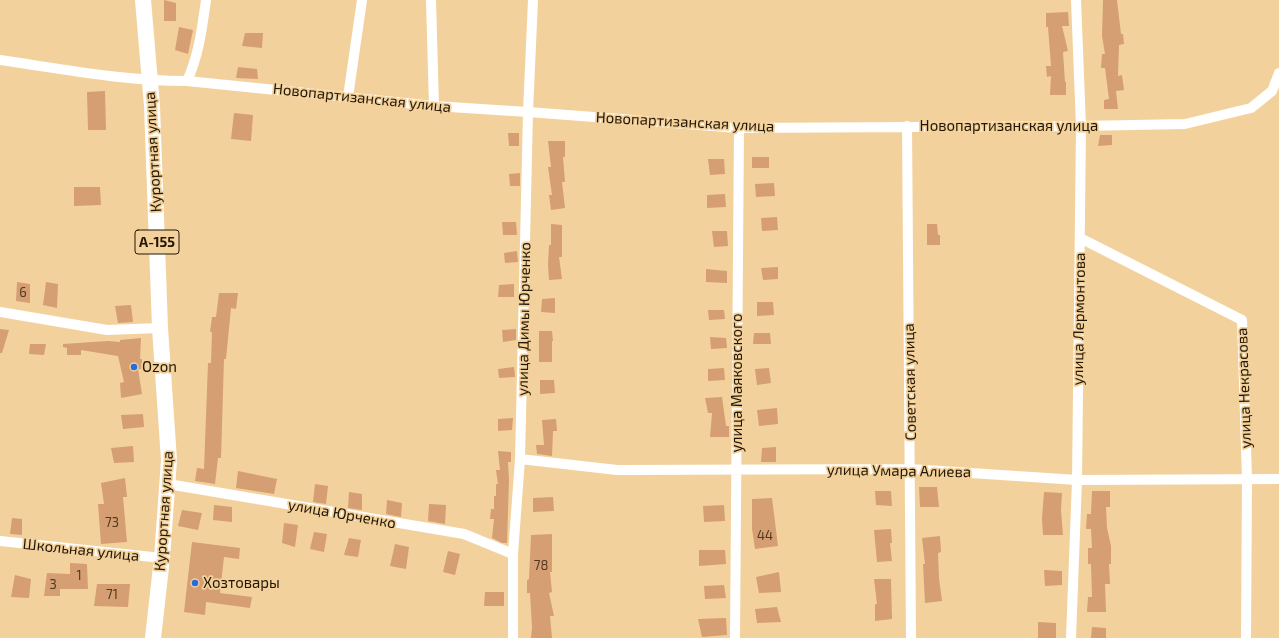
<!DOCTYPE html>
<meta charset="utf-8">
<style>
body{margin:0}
canvas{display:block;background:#f3d19c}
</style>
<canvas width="1279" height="638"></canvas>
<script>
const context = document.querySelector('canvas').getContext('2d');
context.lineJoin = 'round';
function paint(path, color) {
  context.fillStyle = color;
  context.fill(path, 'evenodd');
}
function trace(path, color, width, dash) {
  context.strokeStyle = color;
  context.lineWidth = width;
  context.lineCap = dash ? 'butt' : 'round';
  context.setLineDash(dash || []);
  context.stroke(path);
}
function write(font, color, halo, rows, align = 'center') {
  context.font = font + ' "Exo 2",sans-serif';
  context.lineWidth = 3.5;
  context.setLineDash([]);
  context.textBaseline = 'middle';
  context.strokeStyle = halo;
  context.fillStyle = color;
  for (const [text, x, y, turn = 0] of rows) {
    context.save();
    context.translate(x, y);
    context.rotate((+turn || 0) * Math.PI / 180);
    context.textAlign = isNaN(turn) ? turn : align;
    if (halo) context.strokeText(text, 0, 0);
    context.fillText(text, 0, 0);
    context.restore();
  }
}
paint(new Path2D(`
 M164,0l12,3v18h-12z
 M1103,0h14l4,34h2l1,10 -5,1 -1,31 4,-1 2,15 -8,1 2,18h-14v-9l5,-1 -4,-31h-4l1,-14h3l-3,-18z
 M1068,12l1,14h-7l6,25 -5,1 2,30h1v13h-16l1,-19 -4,1 -1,-11h5l-3,-39h-2v-14z
 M179,27l14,3 -5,24 -13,-4z
 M245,33h18l-1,15 -20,-2z
 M238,67l19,2 1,10 -22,-1z
 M105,91l1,39h-18l-1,-38z
 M234,113l19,2 -2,26 -20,-2z
 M508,133h11v13h-10z
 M1100,135h12v10l-14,1z
 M548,141h17v16h-2l2,25h-3l3,26 -14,2 -2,-15h3l-4,-28h3z
 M752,157h17v11h-17z
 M708,159h16l1,15 -15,1z
 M520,173v13h-10l-1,-12z
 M774,183l1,13 -19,1 -1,-13z
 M74,187h26l1,18 -27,1z
 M725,194l1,13 -19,1v-13z
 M777,217l1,13 -16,1 -1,-13z
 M502,222h14l1,13h-14z
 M551,224l11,1v32h-3l3,22 -13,1 -1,-15 1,-20h2z
 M927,224h10l1,11h2v10h-13z
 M712,231h15l1,15 -14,1z
 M517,251l1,11 -13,1 -1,-10z
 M778,267v12l-15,1 -2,-12z
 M706,269l21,2v12l-21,-1z
 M17,282l13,2v19l-14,-2z
 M46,282l12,2 -1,24 -14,-3z
 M514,284v13h-16l1,-12z
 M219,293h19l-2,16 -5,-1 -5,51h-2l-3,99h-3l-3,26 -20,-3 2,-13 7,1 4,-106h3l1,-31h-2l2,-15h4z
 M555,298v15l-14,-1 1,-13z
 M757,302h16l1,13 -17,1z
 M131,305l2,17 -15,1 -3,-17z
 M708,310h16l1,9 -16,1z
 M0,329l9,1 -7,23h-2z
 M516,329v11l-13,2 -1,-12z
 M539,331h13l1,10h-1v21h-13z
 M754,333h16l1,11h-18z
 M710,337l16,1 1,10 -16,1z
 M141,338l-1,21h2v10h-4l4,25 -21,4 -1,-15 4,-1 -6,-26 -37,-6v5h-14v-7l-4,-1v-3l45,-3 12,1v-2z
 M30,344h16l-2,11 -15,-1z
 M514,367l1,10 -16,1 -1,-9z
 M724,368l1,12 -17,1v-12z
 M769,368l2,15 -14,2 -2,-16z
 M540,380h14l1,13 -15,1z
 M722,397l4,29h3v11h-19l2,-24h-4l-3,-15z
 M777,408l1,16 -19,2 -2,-16z
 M143,414l1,13 -21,2 -2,-14z
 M513,418l-1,12 -14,1v-12z
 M556,419l1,12h-4l-1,25 -15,-2 -1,-9h8l-2,-25z
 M133,446l1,16 -20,1 -3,-15z
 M776,447v15h-15l1,-14z
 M498,451l13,1v10h-3l1,18 -2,63h-5l-10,-5 2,-19h-4l1,-10h3v-13h2v-12h2l-2,-14h4z
 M238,471l39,8 -3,15 -38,-6z
 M125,478l2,19h-4l4,45 -26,2 -3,-40h6l-3,-21z
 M315,484l13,2 -2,18 -13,-2z
 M919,487h18l2,20h-19z
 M875,491h16l1,15 -16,-1z
 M1092,491h18v16h-4l1,21 4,18v18h-2l1,20h-5l1,28h-19l1,-15h4l-1,-33h-3v-16h4l-1,-19h-5l1,-15h4z
 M349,492l13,2v16l-14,-2z
 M1044,492l18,1 -1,17 2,25h-20l-1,-17z
 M553,497l1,14 -21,1v-14z
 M772,498l6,48 -23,3 -3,-20v-30z
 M387,500l15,3 -1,14 -15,-3z
 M429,504l17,1 -1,19 -17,-3z
 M214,505l18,2v15l-19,-2z
 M724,505l1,16 -21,1 -1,-16z
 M182,510l20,3 -4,17 -20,-4z
 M12,518l10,1v16l-12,-1z
 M284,523l14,2 -3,22 -13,-4z
 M891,529l1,14h-2l2,18 -15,1 -3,-32z
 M314,532l13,2 -3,18 -14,-3z
 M552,534v38h-2l2,20 -3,1 5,23h-4l2,22h-21l1,-11 -2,-34h-3v-13l2,-1 2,-44z
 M940,536l1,16 -3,1 1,25 3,23 -17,2 -2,-39h2l-3,-26z
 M349,538l12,2 -3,17 -14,-2z
 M192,542l48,6 -1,11 -15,-2 -4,36 32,4 -2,11 -44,-6 -1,13 -21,-3z
 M395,544l14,3 -3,22 -16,-3z
 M699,550h26l1,14 -27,2z
 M448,551l12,3 -5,21 -12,-3z
 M70,563l17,1 1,25h-28v7h-16l3,-23 23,1z
 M1044,570l18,1v14l-17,1z
 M779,572l2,20 -22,1 -3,-16z
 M15,575l16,4 -2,19 -18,-1z
 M874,579h17l1,40 -17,2v-17h2z
 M97,584h33l-2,23 -34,-1z
 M724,585l2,13 -21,1 -1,-13z
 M485,592h19v14h-20z
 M777,607l4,15 -24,1 -2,-14z
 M726,618l1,17 -25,2 -4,-18z
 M1038,622l18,1v15h-18z
 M1092,627l14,1v10h-15z`), '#d69e73');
trace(new Path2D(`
 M431,0l3,106
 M0,60c62,9 124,21 187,21 12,-26 15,-53 19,-81
 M187,81l247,25 94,6 211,16 342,-2 104,-2 66,-16 21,-17 7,-18
 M348,97l14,-97
 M907,126l4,512
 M1080,238l162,82 5,159 -1,159
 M0,312l107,18 53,-2
 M520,459l97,11 293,-1 167,11 202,-1
 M168,484l296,50 49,20
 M0,541l162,17
 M513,638v-84l7,-95 8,-347 5,-112
 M735,638l4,-510
 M1071,638l6,-158 4,-354 -5,-126`), '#fff', 10);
trace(new Path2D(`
 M143,0l9,106 8,222 9,132 -7,98 -9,80`), '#fff', 16);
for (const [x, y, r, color] of [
 [134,367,4,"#236eda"],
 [195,583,4,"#236eda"]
]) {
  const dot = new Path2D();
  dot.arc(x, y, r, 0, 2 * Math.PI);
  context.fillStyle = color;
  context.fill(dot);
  trace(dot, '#f3d19c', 1.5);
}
write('13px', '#50391f', null, [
 ["6",23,293],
 ["73",112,523],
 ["44",765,536],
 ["78",541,566],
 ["1",79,576],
 ["3",53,585],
 ["71",112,595]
]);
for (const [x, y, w] of [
 [157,242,44]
]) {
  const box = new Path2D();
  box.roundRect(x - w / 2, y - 12, w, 24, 3);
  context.fillStyle = '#f3d19c';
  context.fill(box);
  trace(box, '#231703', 1);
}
write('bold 14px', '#231703', null, [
 ["А-155",157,242]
]);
write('15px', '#231703', '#f3d19c', [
 ["Новопартизанская улица",362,98,6],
 ["Новопартизанская улица",685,122,3],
 ["Новопартизанская улица",1009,126],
 ["Курортная улица",153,152,-93],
 ["улица Димы Юрченко",524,319,-89],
 ["улица Лермонтова",1079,319,-89],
 ["Советская улица",910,382,-91],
 ["улица Маяковского",737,383,-90],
 ["улица Некрасова",1244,388,-92],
 ["улица Умара Алиева",899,471,1],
 ["Курортная улица",164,511,-86],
 ["улица Юрченко",342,514,10],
 ["Школьная улица",81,550,6]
]);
write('15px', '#231703', '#f3d19c', [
 ["Ozon",142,367],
 ["Хозтовары",203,583]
], 'left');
</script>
